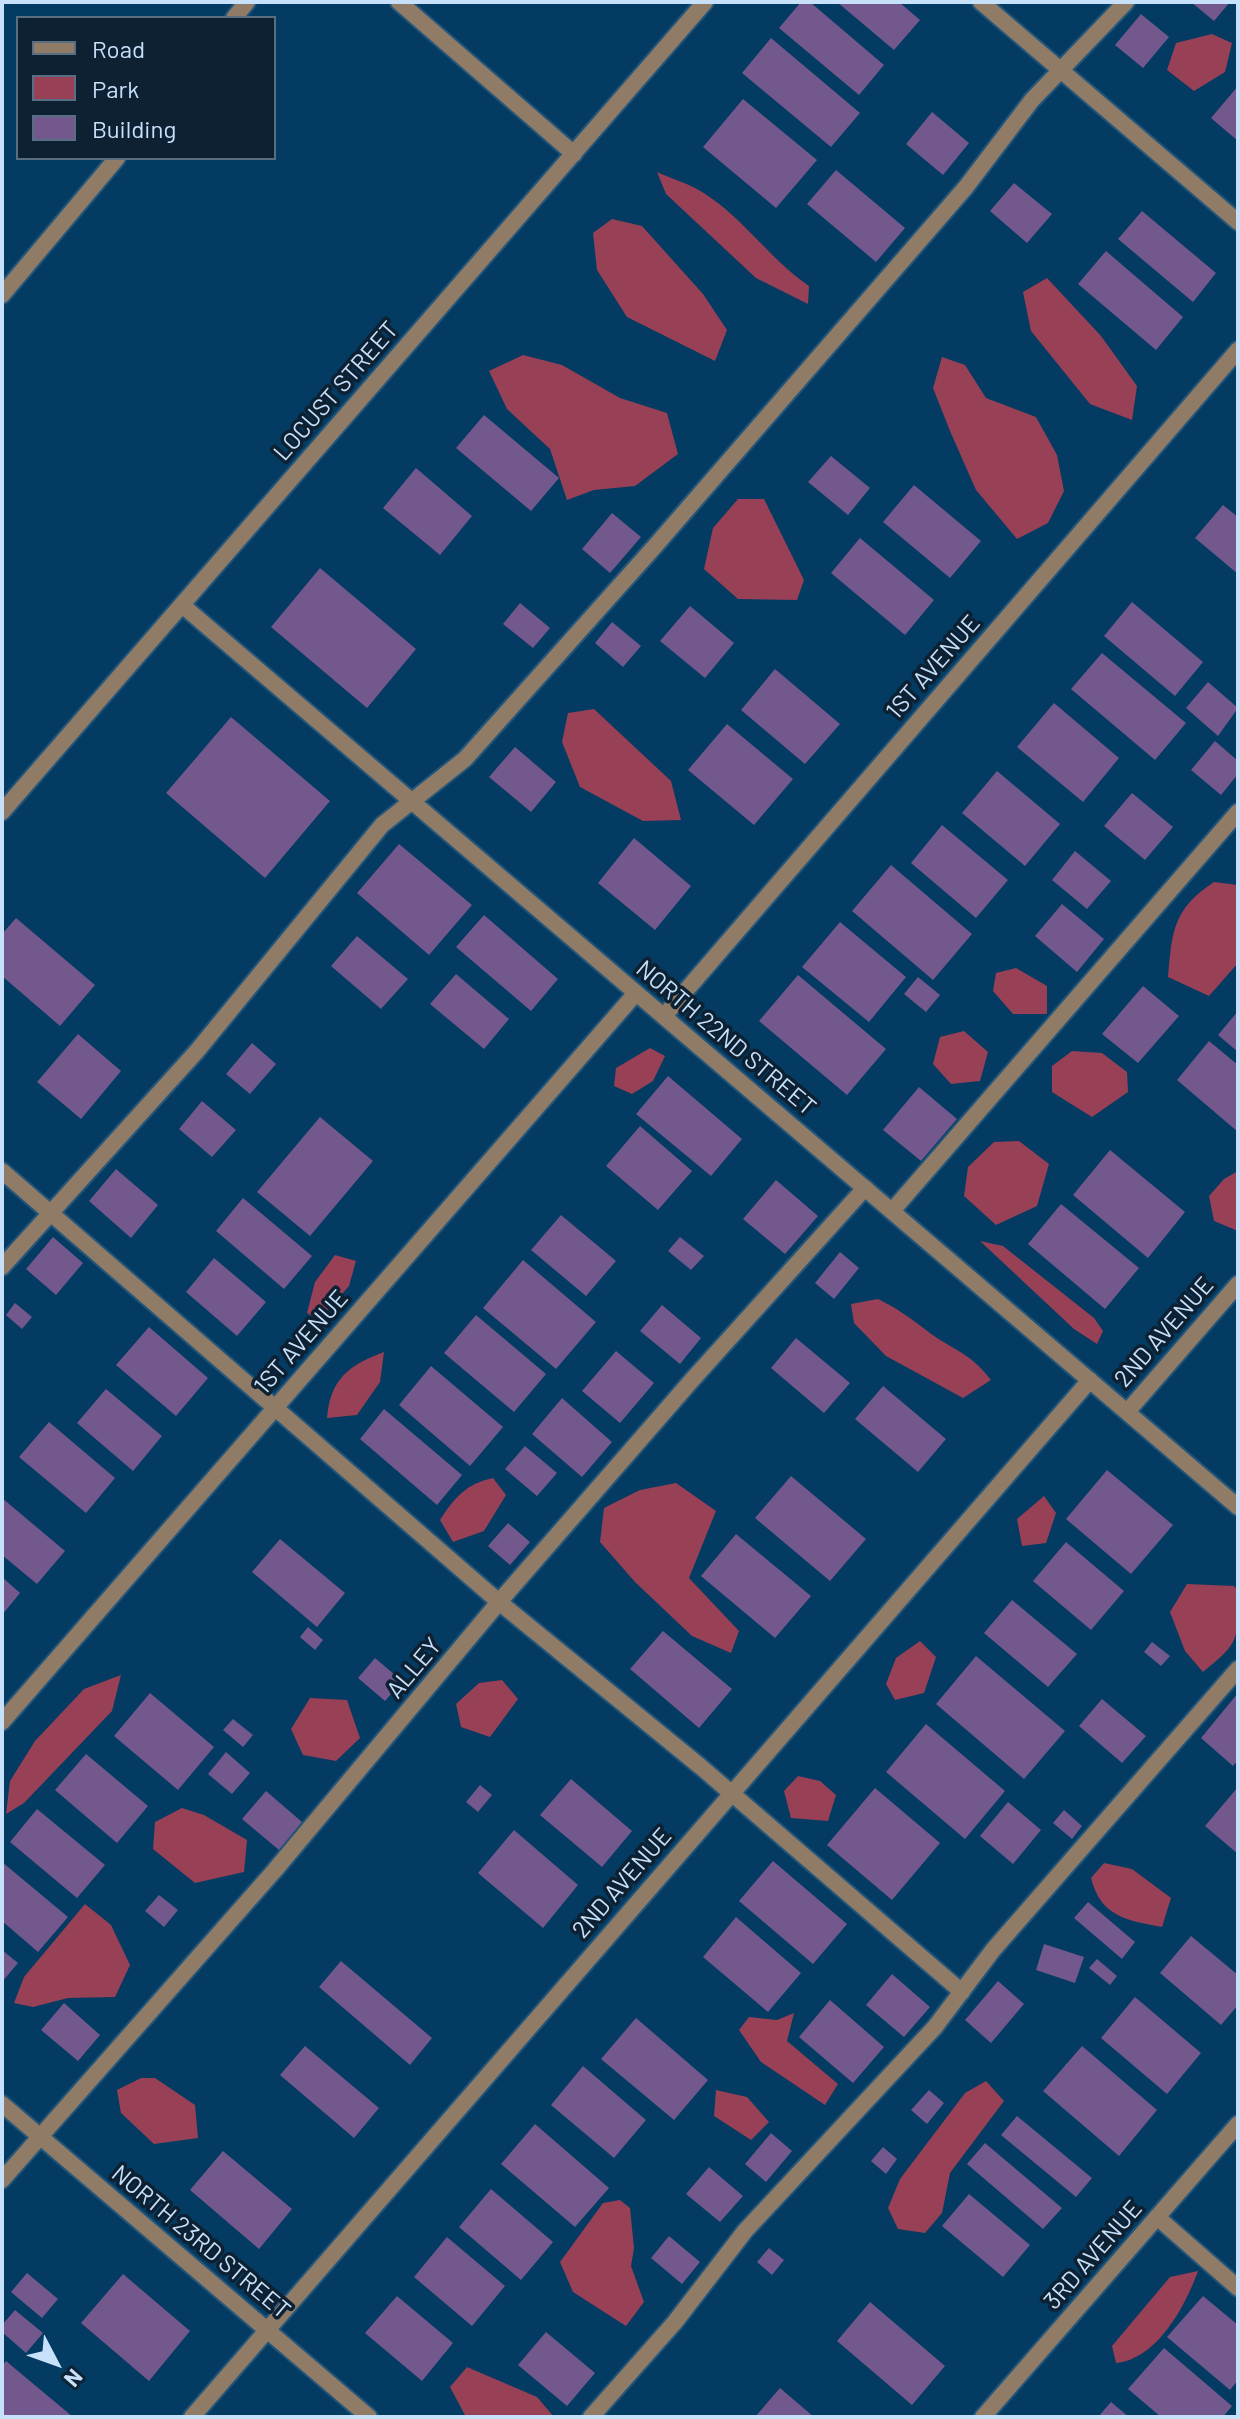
<!DOCTYPE html>
<style>
body{margin:0}
#map{position:relative;width:1240px;height:2419px;overflow:hidden;background:#043b62;font-family:Barlow,sans-serif}
canvas{display:block}
.frame{position:absolute;inset:0;border:4px solid #c8e1fa;pointer-events:none}
.legend{position:absolute;left:16px;top:16px;width:260px;height:144px;box-sizing:border-box;background:#0d2133;border:2px solid #586e83;margin:0;padding:10px 14px;list-style:none;font-size:24px;color:#c8e1fa}
.legend li{display:flex;align-items:center;gap:16px;height:40px}
.legend b{width:40px;border:2px solid #586e83}
.north{position:absolute;left:16px;top:2323px;width:80px;height:80px;-webkit-text-stroke:6px #0d2133;paint-order:stroke;rotate:131deg;font-size:22px;font-weight:700;line-height:32px;text-align:center;color:#c8e1fa}
.north::after{content:'';display:block;margin:auto;width:28px;height:36px;background:#c8e1fa;clip-path:polygon(50% 0,100% 100%,50% 72%,0 100%)}
</style>
<div id="map">
<canvas width="1240" height="2419"></canvas>
<div class="frame"></div>
<ul class="legend">
<li><b style="height:10px;background:#8f7b66"></b>Road</li>
<li><b style="height:22px;background:#984056"></b>Park</li>
<li><b style="height:22px;background:#72588c"></b>Building</li>
</ul>
<div class="north">N</div>
</div>
<script>
const context = document.querySelector('canvas').getContext('2d');
context.lineJoin = 'round';
function paint(path, color) {
  context.fillStyle = color;
  context.fill(path, 'evenodd');
}
function trace(path, color, width, dash) {
  context.strokeStyle = color;
  context.lineWidth = width;
  context.lineCap = dash ? 'butt' : 'round';
  context.setLineDash(dash || []);
  context.stroke(path);
}
function write(font, color, halo, rows, align = 'center') {
  context.font = font + ' Barlow,sans-serif';
  context.lineWidth = 7;
  context.setLineDash([]);
  context.textBaseline = 'middle';
  context.strokeStyle = halo;
  context.fillStyle = color;
  for (const [text, x, y, turn = 0] of rows) {
    context.save();
    context.translate(x, y);
    context.rotate((+turn || 0) * Math.PI / 180);
    context.textAlign = isNaN(turn) ? turn : align;
    if (halo) context.strokeText(text, 0, 0);
    context.fillText(text, 0, 0);
    context.restore();
  }
}
paint(new Path2D(`
 M1212,34l20,9 -7,29 -31,19 -27,-21 9,-27z
 M657,172c13,6 27,10 40,17 43,24 71,69 112,97l-1,18 -52,-26 -90,-84z
 M612,219l30,7 61,68 24,36 -12,31 -88,-44 -30,-47 -4,-37z
 M1047,278l54,58 36,50 -5,34 -42,-16 -59,-73 -8,-39z
 M523,355l39,10 58,33 47,15 11,41 -43,32 -41,4 -27,10 -17,-51 -43,-40 -18,-38z
 M942,357l23,8 21,33 50,19 21,38 7,36 -16,32 -31,16 -41,-49 -26,-59 -17,-43z
 M738,499h26l40,81 -7,20 -59,-1 -34,-30 9,-41z
 M594,709l77,72 10,39 -38,1 -63,-34 -18,-45 6,-29z
 M1214,882l24,3v78l-29,33 -41,-19c4,-46 5,-68 46,-95z
 M1016,968l31,18v28h-34l-20,-23 3,-18z
 M964,1031l24,21 -8,29 -29,3 -18,-20 7,-27z
 M650,1048l15,8 -12,25 -21,13 -18,-8 2,-18z
 M1072,1051l30,2 25,19 1,20 -36,25 -40,-25v-26z
 M1019,1141l30,23 -12,42 -41,19 -32,-29 4,-29 26,-25z
 M1238,1171v60l-24,-10 -5,-25 15,-17z
 M980,1241l23,5 91,72 9,13 -6,13 -23,-15z
 M335,1255l21,6 -7,25 -30,34 -12,-7 8,-31z
 M878,1299c19,9 32,19 48,31 27,21 43,21 65,50l-28,18 -77,-42 -32,-33 -3,-19z
 M384,1352l-4,30 -23,33 -30,3c3,-39 22,-53 57,-66z
 M493,1478l13,17 -22,36 -31,11 -13,-22c15,-23 26,-36 53,-42z
 M676,1483l40,28 -27,67 50,53 -8,22 -39,-17 -57,-54 -35,-40 4,-34 36,-18z
 M1044,1496l12,17 -10,30 -24,3 -5,-27z
 M1187,1584l47,2 4,5c0,50 2,51 -35,81l-18,-21 -15,-39z
 M920,1641l16,16 -12,36 -29,7 -9,-16 10,-26z
 M121,1675l-9,36 -88,92 -18,11 4,-33 25,-40 49,-52z
 M502,1680l16,19 -28,38 -29,-10 -5,-23 23,-21z
 M310,1698l37,2 13,38 -24,23 -33,-6 -12,-26z
 M798,1776l22,5 16,14 -8,26 -37,-3 -7,-27z
 M182,1808l22,7 43,25 -3,32 -49,11 -42,-34 2,-27z
 M1104,1863l28,6 39,29 -9,29c-36,-7 -61,-10 -71,-49z
 M85,1904l26,21 19,40 -15,32 -47,1 -35,9 -19,-4 10,-26z
 M794,2013l-7,28 51,43 -13,21 -64,-43 -22,-32 10,-13 28,3z
 M141,2078h14l40,27 3,33 -44,6 -33,-31 -4,-23z
 M986,2081l18,20 -54,72 -8,40 -17,20 -27,-4 -10,-21 12,-29 65,-86z
 M716,2090l31,7 22,25 -18,18 -37,-24z
 M620,2200l10,8 4,40 -3,18 13,36 -18,24 -53,-34 -13,-30 43,-59z
 M1198,2271c-13,36 -41,88 -82,92l-4,-17 58,-69z
 M467,2367l70,30 17,20h-88l-16,-30z`), '#984056');
paint(new Path2D(`
 M801,2h9l74,63 -25,30 -80,-67z
 M837,2h62l21,18 -26,30z
 M1191,2h39l-16,19z
 M1141,14l28,23 -26,31 -28,-23z
 M771,38l89,75 -29,34 -89,-74z
 M1238,86v55l-27,-23z
 M743,99l74,61 -41,48 -73,-61z
 M932,112l37,31 -26,32 -37,-31z
 M836,170l69,58 -29,34 -69,-58z
 M1014,183l38,31 -25,29 -37,-32z
 M1142,211l74,62 -23,29 -75,-63z
 M1106,251l77,66 -27,33 -78,-66z
 M484,415l75,63 -28,33 -75,-63z
 M831,456l39,32 -22,27 -40,-33z
 M416,468l56,48 -32,39 -57,-47z
 M914,485l67,56 -31,37 -67,-56z
 M1223,505l15,12v57l-43,-36z
 M612,513l29,24 -31,36 -28,-24z
 M860,538l74,62 -29,35 -74,-62z
 M320,568l96,81 -49,59 -96,-81z
 M1132,602l71,60 -28,34 -71,-60z
 M520,603l30,25 -17,20 -30,-24z
 M690,606l44,37 -29,35 -45,-37z
 M612,622l29,24 -18,21 -28,-24z
 M1102,653l84,70 -31,37 -84,-71z
 M775,669l65,55 -35,40 -64,-54z
 M1208,682l30,26 -20,28 -32,-28z
 M1054,703l65,55 -36,44 -66,-55z
 M231,717l99,84 -65,77 -99,-85z
 M727,724l66,55 -39,46 -66,-55z
 M1215,741l23,20v13l-17,21 -30,-25z
 M515,747l41,35 -25,30 -42,-35z
 M997,771l63,53 -35,42 -63,-53z
 M1132,793l41,34 -28,33 -41,-34z
 M942,825l66,55 -32,38 -65,-55z
 M634,838l57,48 -36,44 -57,-47z
 M399,844l73,61 -43,50 -72,-62z
 M1075,851l36,30 -24,28 -35,-29z
 M891,865l81,69 -39,46 -81,-69z
 M1062,904l42,35 -27,33 -42,-36z
 M484,915l74,64 -27,32 -75,-64z
 M16,918l79,67 -35,41 -58,-50v-42z
 M840,922l66,55 -37,45 -67,-55z
 M357,936l51,43 -27,30 -50,-43z
 M456,974l53,45 -25,30 -54,-45z
 M798,975l88,74 -39,46 -88,-74z
 M918,977l22,18 -14,17 -22,-18z
 M1143,986l36,30 -41,47 -36,-29z
 M1238,1011v41l-20,-17z
 M78,1034l43,37 -40,48 -44,-37z
 M1209,1041l29,24v67l-61,-52z
 M252,1043l24,21 -26,30 -24,-20z
 M668,1076l74,63 -31,37 -75,-62z
 M919,1087l38,32 -36,42 -38,-31z
 M202,1101l34,29 -24,27 -33,-28z
 M320,1117l53,44 -63,75 -53,-44z
 M640,1126l52,45 -34,39 -52,-44z
 M1110,1150l75,62 -37,46 -75,-63z
 M116,1169l42,36 -27,33 -42,-37z
 M776,1180l42,36 -33,38 -42,-35z
 M243,1198l69,58 -28,33 -68,-58z
 M1061,1204l78,64 -34,41 -77,-65z
 M561,1215l55,46 -30,35 -55,-46z
 M53,1237l30,26 -27,32 -30,-26z
 M680,1237l24,19 -13,14 -23,-19z
 M840,1252l19,16 -25,31 -19,-16z
 M214,1258l52,44 -29,34 -51,-44z
 M523,1260l73,62 -40,47 -73,-61z
 M15,1303l17,14 -10,12 -16,-14z
 M662,1305l39,33 -21,26 -40,-33z
 M476,1315l70,59 -32,38 -70,-59z
 M149,1327l59,51 -32,38 -60,-51z
 M796,1338l54,45 -26,30 -53,-45z
 M616,1351l38,32 -34,40 -38,-32z
 M431,1366l72,61 -33,39 -71,-61z
 M883,1386l63,53 -28,33 -63,-53z
 M106,1389l56,47 -29,35 -56,-48z
 M562,1398l50,44 -30,35 -50,-43z
 M384,1409l78,66 -25,30 -77,-66z
 M49,1422l66,56 -29,35 -67,-56z
 M525,1446l32,27 -20,23 -32,-27z
 M1107,1470l66,55 -42,49 -65,-55z
 M791,1476l75,63 -36,42 -75,-63z
 M2,1498l63,53 -28,33 -35,-29z
 M508,1523l22,19 -20,23 -22,-19z
 M736,1534l75,62 -36,42 -74,-62z
 M280,1539l65,54 -28,34 -65,-55z
 M1066,1542l58,49 -33,39 -58,-49z
 M2,1577l18,16 -18,22z
 M1012,1600l65,54 -29,33 -64,-54z
 M308,1627l15,13 -8,10 -15,-13z
 M663,1631l69,58 -33,39 -69,-59z
 M1152,1642l18,14 -9,10 -17,-14z
 M976,1656l89,75 -41,48 -88,-75z
 M375,1658l27,23 -17,20 -27,-23z
 M150,1693l64,54 -36,43 -64,-54z
 M1238,1693v67l-5,6 -32,-28z
 M1102,1699l44,37 -24,27 -43,-37z
 M233,1719l20,16 -10,12 -20,-17z
 M926,1724l79,67 -40,48 -79,-67z
 M226,1752l24,21 -18,21 -24,-20z
 M86,1754l62,52 -31,37 -62,-53z
 M571,1779l61,52 -30,36 -62,-52z
 M480,1785l12,10 -14,17 -12,-10z
 M1238,1787v67l-33,-28z
 M875,1788l65,55 -48,57 -65,-55z
 M266,1791l36,31 -23,28 -37,-31z
 M1008,1802l33,28 -28,34 -33,-28z
 M37,1809l68,56 -28,33 -67,-56z
 M1064,1810l18,16 -10,13 -19,-16z
 M514,1830l64,55 -35,43 -65,-55z
 M773,1861l74,63 -34,40 -74,-63z
 M2,1862l66,55 -30,35 -36,-31z
 M159,1895l19,15 -14,17 -19,-16z
 M1088,1902l47,40 -13,17 -48,-41z
 M736,1917l65,56 -33,39 -65,-55z
 M1191,1936l47,39v30l-17,20 -61,-52z
 M1044,1944l40,13 -9,26 -39,-13z
 M2,1950l16,13 -16,19z
 M1097,1959l20,17 -7,9 -21,-17z
 M341,1961l91,77 -22,27 -91,-78z
 M892,1974l38,33 -26,30 -38,-32z
 M998,1981l26,23 -33,39 -26,-23z
 M1135,1997l66,56 -34,41 -66,-56z
 M830,2000l54,47 -31,36 -54,-46z
 M64,2003l36,32 -22,26 -37,-31z
 M636,2018l72,62 -34,40 -73,-61z
 M305,2046l74,62 -25,30 -74,-63z
 M1082,2046l75,64 -38,46 -76,-65z
 M583,2066l63,54 -32,38 -63,-53z
 M929,2090l15,13 -17,21 -16,-14z
 M1017,2116l75,62 -16,19 -75,-62z
 M535,2124l74,64 -34,39 -74,-63z
 M771,2133l21,18 -26,31 -21,-18z
 M985,2143l77,65 -19,21 -76,-65z
 M883,2147l14,12 -11,15 -15,-13z
 M223,2151l69,58 -33,40 -69,-59z
 M709,2167l34,29 -23,26 -34,-28z
 M491,2189l62,53 -32,38 -62,-53z
 M969,2194l61,51 -27,32 -61,-51z
 M669,2236l31,26 -18,22 -31,-26z
 M447,2237l58,49 -33,40 -58,-49z
 M769,2248l15,12 -12,15 -15,-13z
 M27,2273l31,26 -16,19 -31,-26z
 M123,2274l67,57 -41,50 -68,-58z
 M397,2296l56,47 -31,38 -57,-48z
 M1203,2296l35,29v55l-8,10 -63,-53z
 M870,2302l75,64 -33,39 -75,-64z
 M15,2310l28,23 -17,20 -24,-21v-7z
 M546,2332l49,41 -28,33 -49,-41z
 M1164,2348l68,58 -9,11h-62l-33,-28z
 M6,2361l67,56h-71v-51z
 M780,2388l34,29h-59z
 M1111,2402l18,15h-31z`), '#72588c');
const service = new Path2D(`
 M234,18l13,-16
 M2,295l115,-137
 M2,1171l497,431 202,165 261,225
 M892,1211l346,-399
 M2,1267l195,-216 185,-226 83,-66 191,-214 310,-358 66,-87 94,-98
 M2,2180l273,-310 224,-268 193,-222 173,-192
 M1157,2217l81,71
 M591,2417l84,-95 70,-91 190,-204 58,-77 245,-281`);
const minor = new Path2D(`
 M981,2l257,220
 M182,605l1056,902
 M664,1016l574,-666
 M1127,1412l111,-128
 M2,1722l634,-729
 M2,2104l367,313
 M192,2417l898,-1037
 M983,2417l255,-293`);
const tertiary = new Path2D(`
 M399,2l175,152
 M2,812l703,-810`);
trace(service, '#23567a', 20);
trace(minor, '#23567a', 20);
trace(tertiary, '#23567a', 20);
trace(service, '#8f7b66', 16);
trace(minor, '#8f7b66', 16);
trace(tertiary, '#8f7b66', 16);
write('24px', '#c8e1fa', '#0d2133', [
 ["LOCUST STREET",336,391,-49],
 ["1ST AVENUE",933,667,-49],
 ["NORTH 22ND STREET",726,1038,40],
 ["2ND AVENUE",1164,1332,-49],
 ["1ST AVENUE",301,1342,-49],
 ["ALLEY",414,1668,-50],
 ["2ND AVENUE",622,1883,-49],
 ["NORTH 23RD STREET",201,2242,40],
 ["3RD AVENUE",1093,2255,-49]
]);
</script>
